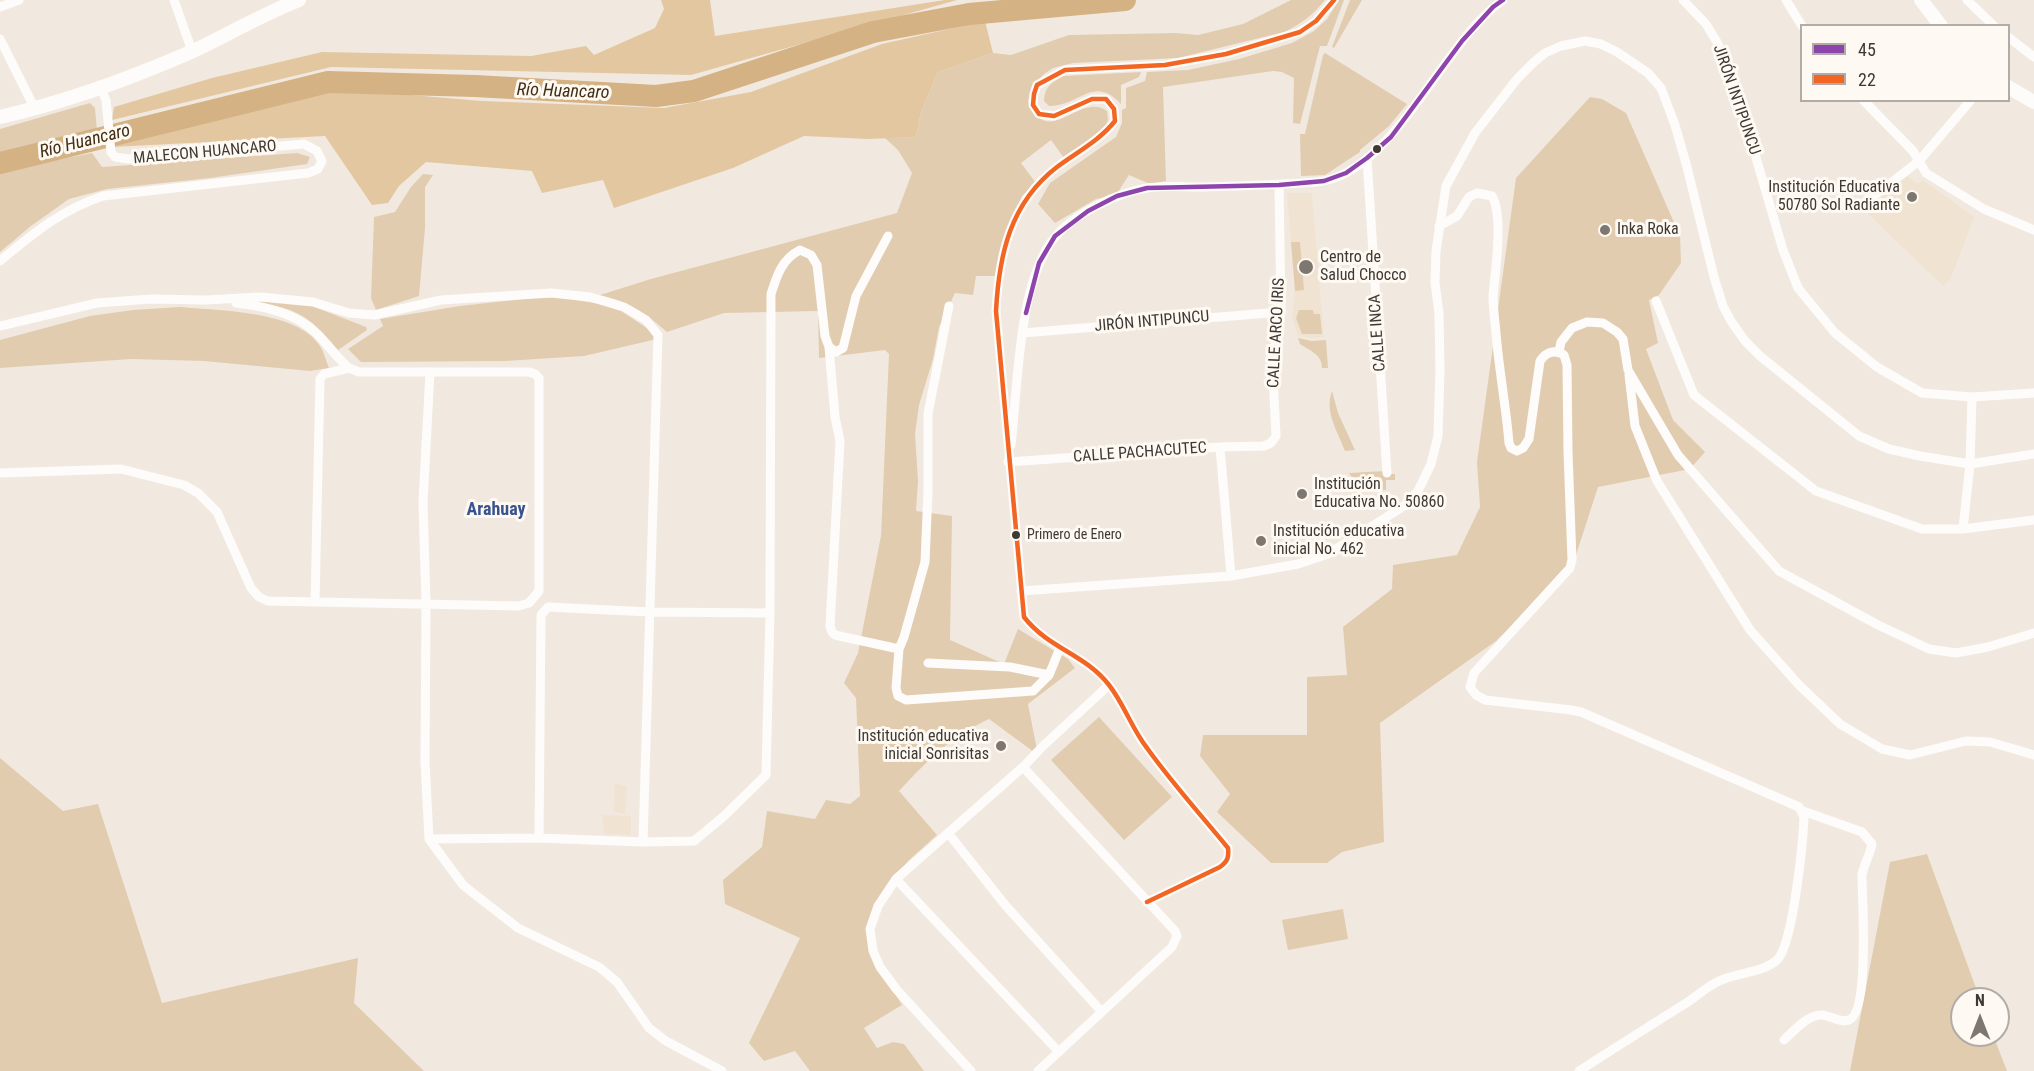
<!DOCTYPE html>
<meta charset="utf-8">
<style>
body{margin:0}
#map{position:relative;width:2034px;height:1071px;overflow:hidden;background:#f1e9df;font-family:"Roboto Condensed",sans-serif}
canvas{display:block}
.legend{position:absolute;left:1800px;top:24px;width:210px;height:78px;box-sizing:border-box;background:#fef9f2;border:2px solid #b1aca5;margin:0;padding:8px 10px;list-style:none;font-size:18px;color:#3e3932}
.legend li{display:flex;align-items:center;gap:12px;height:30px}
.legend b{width:30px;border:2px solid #b1aca5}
.north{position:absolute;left:1950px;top:987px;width:60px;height:60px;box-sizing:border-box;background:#fef9f2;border:2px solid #b1aca5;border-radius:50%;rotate:0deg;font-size:16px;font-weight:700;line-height:24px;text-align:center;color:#3e3932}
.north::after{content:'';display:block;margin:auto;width:21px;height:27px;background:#7d776f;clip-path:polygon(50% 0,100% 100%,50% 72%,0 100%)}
</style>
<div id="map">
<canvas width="2034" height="1071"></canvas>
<ul class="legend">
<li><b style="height:8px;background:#8e44ad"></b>45</li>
<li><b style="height:8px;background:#f26522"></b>22</li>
</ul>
<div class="north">N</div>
</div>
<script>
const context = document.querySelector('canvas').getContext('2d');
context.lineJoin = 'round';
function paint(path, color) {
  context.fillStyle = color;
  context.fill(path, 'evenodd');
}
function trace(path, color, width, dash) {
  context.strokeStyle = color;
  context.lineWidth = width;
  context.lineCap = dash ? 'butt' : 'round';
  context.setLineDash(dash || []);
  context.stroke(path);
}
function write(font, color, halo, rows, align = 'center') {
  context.font = font + ' "Roboto Condensed",sans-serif';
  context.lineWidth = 6;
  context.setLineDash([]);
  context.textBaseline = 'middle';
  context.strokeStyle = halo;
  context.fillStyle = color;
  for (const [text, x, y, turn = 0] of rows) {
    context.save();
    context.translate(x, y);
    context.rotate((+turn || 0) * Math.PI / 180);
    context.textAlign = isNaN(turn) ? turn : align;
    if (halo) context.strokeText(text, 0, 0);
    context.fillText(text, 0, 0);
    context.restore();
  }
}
paint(new Path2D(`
 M1906,174l10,9 8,-2 50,36 -23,61 -8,8 -78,-75z
 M1287,193h25l12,144 -12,1 -14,-2 -6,-19 3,-26z
 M615,783l12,3 -2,28 -11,-2z
 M602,815l29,1v19l-27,-1z`), '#f1e3d1');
paint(new Path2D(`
 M1291,0h34c-11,14 -25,25 -41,32l-106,26 -105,5 -20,5 -9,6 -12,13 -4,14c21,50 51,-10 79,10l1,9 -3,8 -41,30 -13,-18 -30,23 15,20 -14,13 -15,40 -8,40h-23l-3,19 -18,-2 -16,34 -6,32 -14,46 -4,29 3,47 -2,30 36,5 -2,124 54,24 14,-35 50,30 7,9 -47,36 10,51 -49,-36c-40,19 -60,40 -90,72l38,44 -29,26 -17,22 -19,44 7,41 23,37 -38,23 13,20 16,-6 11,2 20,27h-114l-15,-20 -31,10 -15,-18 51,-105 -75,-34 -2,-24 39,-33 5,-36 48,8 11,-19 24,4 10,-8 -4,-98 -12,-15 14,-30 23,-117 8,-182 -4,-4 -66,8 -1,-47 -94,2 -57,19c-24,-21 -36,-29 -67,-37l51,-16 246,-66 15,-40 -14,-23 -13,-12 31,-1 5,-25 17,-40 55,-19 18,2 58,-20 107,-2 22,2 45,-11z
 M1339,0h5l-17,46h-7l-20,78 -7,-1 1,-45 -12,-6 -9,-1 -110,16 3,94 -16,3 -21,-9 -13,20 -20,4 -41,24 -17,-19 12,-21 66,-46 6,-14v-13l4,-2v-20l19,-7 2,-9 41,-2 51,-11 53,-16 22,-12 13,-12z
 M1350,0h12l-28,48 -2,-1z
 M1325,53l82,51 -18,22 -29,24v2l-35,23 -24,1 -1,-42h5l18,-79z
 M1141,72l-2,5 -18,8v19c-28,-30 -42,3 -72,2l-5,-5c0,-13 8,-20 19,-25z
 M1590,97l12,2 24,14 54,123 1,27 -22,32 -10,5 9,43 -12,6 27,71 32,32 -15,17 -92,18 -22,68 -25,32 -55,54 -116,82 4,119 -42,10 -15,11h-56l-54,-51 13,-18 -30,-38 3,-21h104v-58l40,-2 -4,-48 49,-38 1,-24 64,-10 23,-48 -3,-45 39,-284z
 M90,103l5,5 2,23 -97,26v-28z
 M92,153l10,14 195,-14 13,4 -3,7 -97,14 -103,11 -38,10 -38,27 -31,26v-81z
 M423,174l10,1 -8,12v41l-6,68 -43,14 -5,-12 3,-81 21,-5 16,-25z
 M1291,242h9l4,48 -9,1z
 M551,296l49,8 21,7 32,21 4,7 -73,17 -79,5 -137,1h-7l-13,-13 35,-23 -3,-7 80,-13z
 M260,298l52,8 54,21 1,3 -29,20c-32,-39 -44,-42 -93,-49z
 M180,307c39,4 117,3 140,39 4,6 6,15 9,22l-19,3 -106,-10 -73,-2 -131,9v-28l90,-24 43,-6z
 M1299,310h14l1,4h6l2,20h-20l-6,-16z
 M1298,338l14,3 14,-1 2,28h-6c0,-14 -12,-17 -22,-24z
 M1332,391l6,22 17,37 -10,1c-7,-19 -21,-39 -13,-60z
 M1386,471l1,3h8v6h-9v10l-25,1 -12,-18z
 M1099,717l73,80 -48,43 -73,-80z
 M0,758l63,53 35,-7 64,199 196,-45 -4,45 70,68h-424z
 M1927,854l53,145h-18v36h31l14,36h-157l40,-209z
 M1343,909l5,30 -60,11 -6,-30z`), '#e1ccb0');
paint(new Path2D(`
 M661,0h49l5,36 230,-36h12l-266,75 -360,-8 -219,53 2,-13 98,-29 110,-26 209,4 55,-10 8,9 61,-27 9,-19z
 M985,21l8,32 -55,19 -17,40 -5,25 -48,2 -64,-3 -71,32 -119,40 -11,-28 -61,13 -10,-22 -106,-9 -27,24 -11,17 -16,2 -47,-69 -213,11 -2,-7 210,-48 31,-2 131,11 182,7 87,-16 131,-48z`), '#e3c7a0');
trace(new Path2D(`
 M0,163l328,-81 147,4 181,10 38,-5 179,-59 96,-18 156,-14`), '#d4b284', 22);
trace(new Path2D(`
 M174,0l18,51
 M1683,0l23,24 11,18 8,18 13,36 45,154 15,38 37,45 42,34 45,26 50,4 62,-4
 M1786,0l16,26
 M1967,0l27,26
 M0,7l19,-7
 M2008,37l26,20
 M0,39l35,70
 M1863,100l50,51 13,22 58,36 50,21
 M1367,158l20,315
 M1870,199l49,-38 52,-61
 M1439,226l18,-10 12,-19 8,-4 15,3c12,21 3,75 1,100 0,12 2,25 3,37 3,37 10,73 13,110l2,5 6,3 6,-3 6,-9 11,-78c6,-9 14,-12 24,-6l3,10 1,87 4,108 -2,8 -96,105 -4,14 6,8 9,5 86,10 10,2 218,95 5,10c-1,25 -11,128 -27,143 -16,14 -42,12 -60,22 -12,6 -22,16 -34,23 -35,22 -70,44 -104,66
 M0,261c34,-28 61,-51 103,-65l205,-23 10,-4 4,-8 -5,-10 -13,-7 -175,15 -14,-2 -4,-5 -5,-52 -5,-11
 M1656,301l38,94 122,96 106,38h41l71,-9
 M236,303c28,3 61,10 81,31 12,12 19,23 32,34
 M0,326l97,-23 54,-4 54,1 56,-3 52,5 36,11 25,2 67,-15 110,-7 39,4 34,10 22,13 12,15 -15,507
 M1022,333l259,-21
 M829,347l6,70 5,24 -10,185 2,6 3,3 64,14 -3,39 2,8 8,4 127,-9 16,-16 11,-27
 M1559,352l2,-10 11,-14 15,-6 16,1 14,9 6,7 5,31 50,85 101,116 99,54 51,24 27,4 32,-6 46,-14
 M430,372l-7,130 3,102 -1,158 4,77 34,46 10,8 45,35 81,39 18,15 32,46 17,13 56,30
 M1629,375l6,51 22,55 93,149 49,55 41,39 42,25 28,6 56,-14 24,1 44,13
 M1011,445c7,-58 7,-164 44,-208 20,-24 62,-44 92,-49 17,-3 37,-1 55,-1 38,-1 76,-2 114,-5 77,-6 126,-140 187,-182
 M1220,447l11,129
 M1009,459l-1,3 212,-15 44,-1 7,-3 5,-7 -3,-61 3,-38 5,-25 -2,-127
 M0,473l121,-4 63,16 14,8 19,19 34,76 8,9 9,4 251,5 10,-3 10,-12v-213l-4,-4 -6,-2h-170l-10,-4 -25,6 -4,5 -5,222
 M1963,529l7,-65 2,-67
 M1021,591l210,-15 67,-12 30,-10 76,-48 14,-15 13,-27 7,-28 2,-65 -1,-58 -4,-30 1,-32 10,-65 29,-53 42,-54 17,-17 11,-9 16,-7 24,-5 16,3 16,8 31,21 13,15 14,37 12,42 27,110 9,29 8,15 14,20 15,15 99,80 30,13 31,7 50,8 64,-10
 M899,649l5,-12 21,-75 3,-71v-77l21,-108
 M928,663l82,4 39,8
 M1023,767l20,-21 66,-61
 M948,833l58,73 95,105
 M539,838l2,-223 7,-8 102,5 120,1
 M429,839l110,-1 104,4 51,-1 29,-24 43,-42 4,-162 1,-319c6,-19 11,-35 29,-44l11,5 6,10 8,71 4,11 7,5 7,-4 13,-52 32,-60
 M896,879l163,173
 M1147,902l73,-35c8,-6 9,-10 8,-19 -27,-33 -56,-65 -81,-100 -15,-19 -23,-44 -38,-63 -24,-31 -60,-36 -85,-68l-28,-306c3,-56 14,-108 61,-144 20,-15 42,-26 58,-46l-1,-12 -8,-10h-14l-38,17 -15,-2 -6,-9 1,-11 3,-9 28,-15 100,-5 61,-11 74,-22 16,-11 18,-21
 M1784,1040c10,-9 24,-26 38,-25 9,1 18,8 27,5 21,-8 13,-122 13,-145 2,-11 8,-20 10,-31l-10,-12 -59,-21
 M971,1071l-74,-81 -17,-23 -7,-16 -3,-22 8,-23 18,-27 127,-112 152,164 2,5 -5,11 -134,124`), '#fdfcfa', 9);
trace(new Path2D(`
 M1921,0l20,26
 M2008,87l26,15
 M0,117c66,-15 129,-38 191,-65 36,-17 70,-37 108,-52`), '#fdfcfa', 14);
trace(new Path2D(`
 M1026,313l13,-50 16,-27 33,-25 29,-15 30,-8 132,-3 45,-4 22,-8 21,-15 24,-21 71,-96 31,-34 10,-7`), '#8e44ad', 4.5);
trace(new Path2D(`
 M1147,902l73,-35c8,-6 9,-10 8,-19 -27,-33 -56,-65 -81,-100 -15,-19 -23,-44 -38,-63 -24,-31 -60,-36 -85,-68l-28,-306c3,-56 14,-108 61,-144 20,-15 42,-26 58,-46l-1,-12 -8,-10h-14l-38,17 -15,-2 -6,-9 1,-11 3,-9 28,-15 100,-5 61,-11 74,-22 16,-11 18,-21`), '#f26522', 4.5);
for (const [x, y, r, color] of [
 [1377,149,5,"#3e3932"],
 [1912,197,6,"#7d776f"],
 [1605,230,6,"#7d776f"],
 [1306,267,8,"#7d776f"],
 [1302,494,6,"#7d776f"],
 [1016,535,5,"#3e3932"],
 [1261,541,6,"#7d776f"],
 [1001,746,6,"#7d776f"]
]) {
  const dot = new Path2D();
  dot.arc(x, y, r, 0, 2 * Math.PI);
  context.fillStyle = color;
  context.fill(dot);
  trace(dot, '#fef9f2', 2);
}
write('14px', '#3e3932', '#fef9f2', [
 ["Primero de Enero",1027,535]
], 'left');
write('16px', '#3e3932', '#fef9f2', [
 ["JIRÓN INTIPUNCU",1736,100,71],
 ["MALECON HUANCARO",205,153,-5],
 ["JIRÓN INTIPUNCU",1152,322,-5],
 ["CALLE ARCO IRIS",1277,333,-87],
 ["CALLE INCA",1378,333,-94],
 ["CALLE PACHACUTEC",1140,453,-4]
]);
write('16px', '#3e3932', '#fef9f2', [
 ["Institución Educativa",1900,188,"right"],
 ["50780 Sol Radiante",1900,206,"right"],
 ["Inka Roka",1617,230],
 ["Centro de",1320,258],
 ["Salud Chocco",1320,276],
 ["Institución",1314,485],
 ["Educativa No. 50860",1314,503],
 ["Institución educativa",1273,532],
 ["inicial No. 462",1273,550],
 ["Institución educativa",989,737,"right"],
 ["inicial Sonrisitas",989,755,"right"]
], 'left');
write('italic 18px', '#422e13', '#fef9f2', [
 ["Río Huancaro",563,92,2],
 ["Río Huancaro",85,142,-14]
]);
write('bold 18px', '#38538d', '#fef9f2', [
 ["Arahuay",496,510]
]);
</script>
